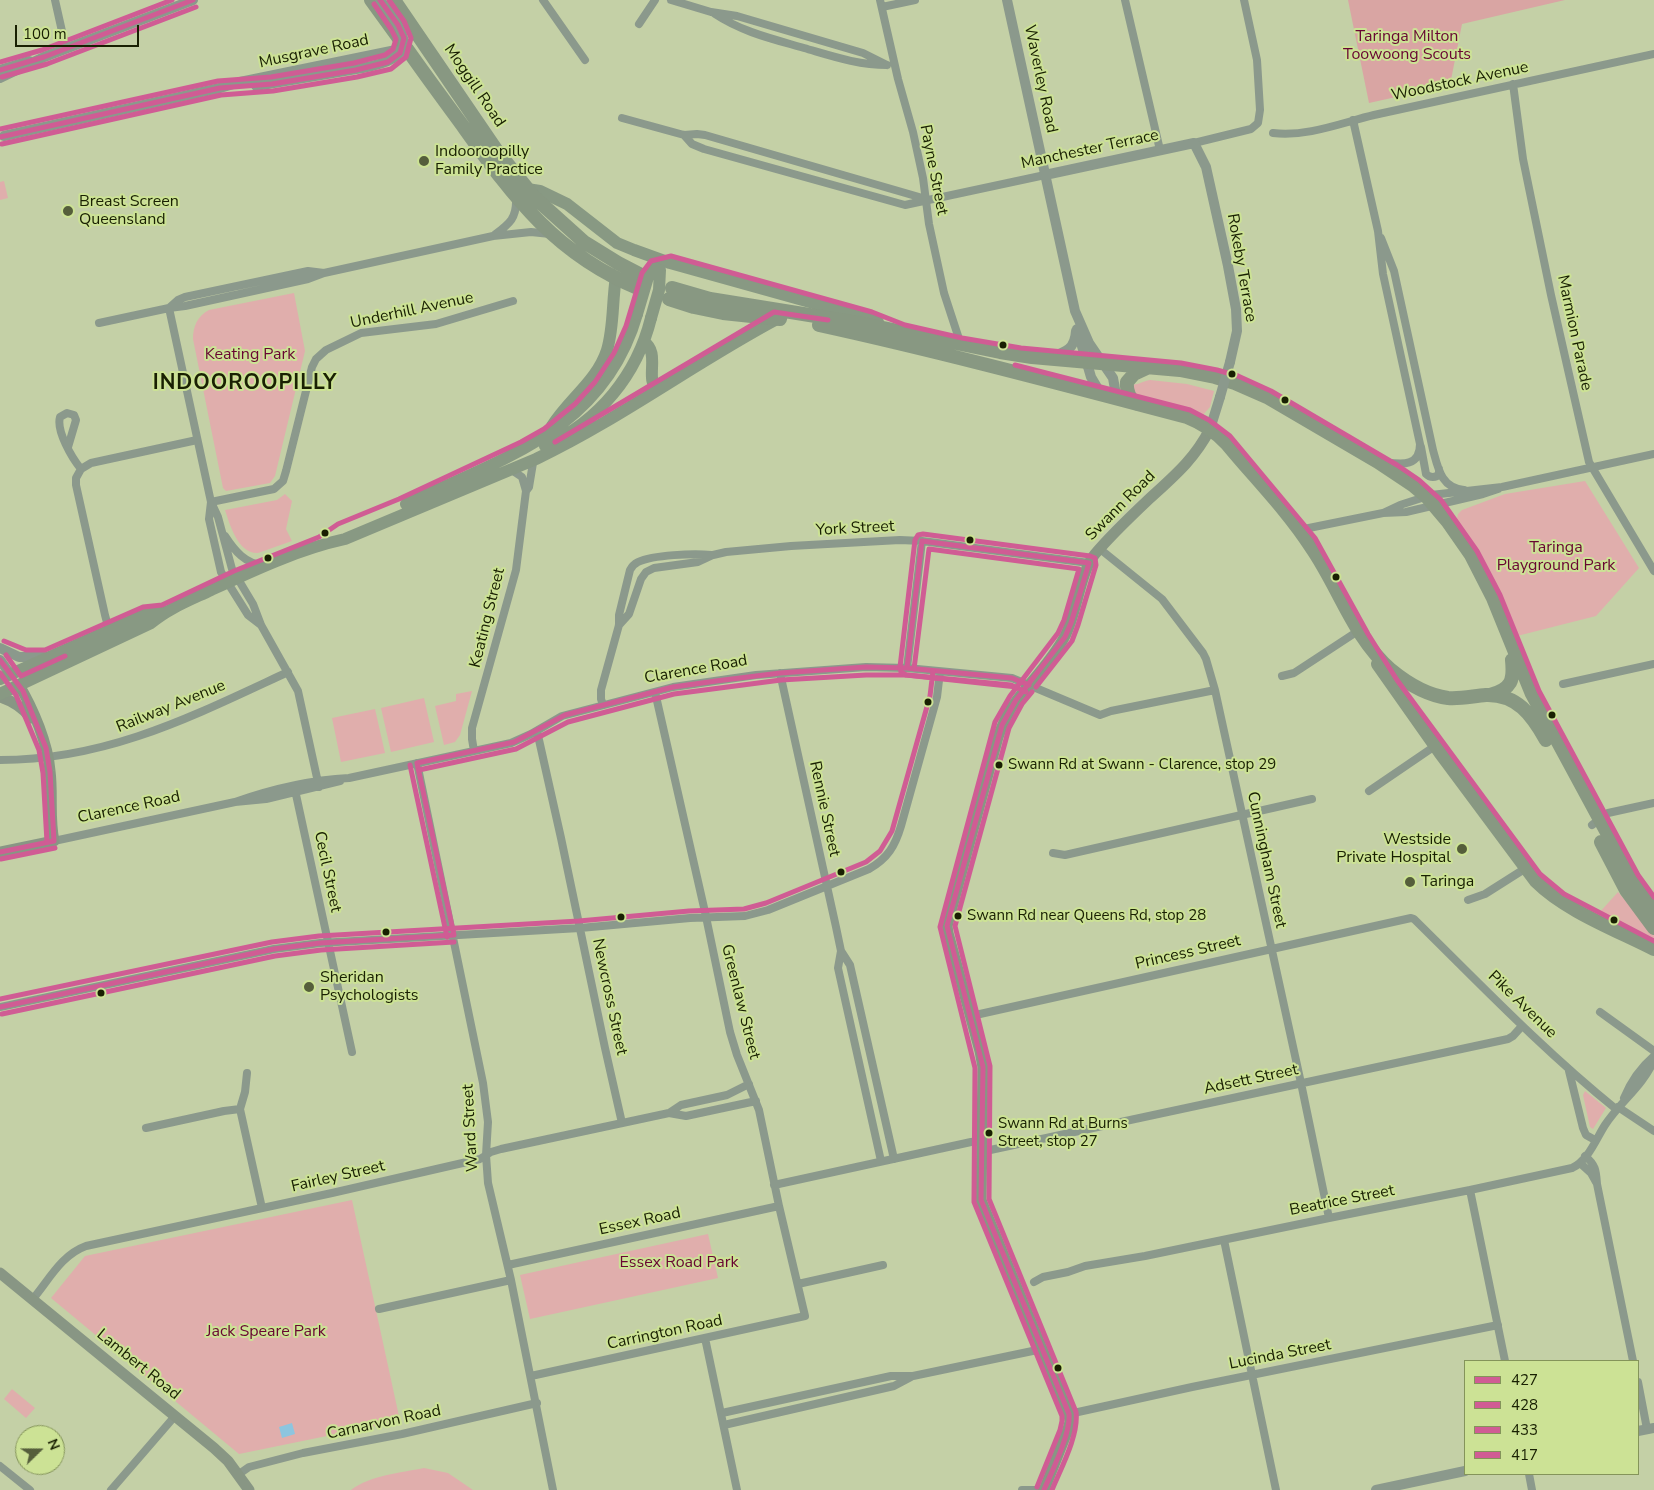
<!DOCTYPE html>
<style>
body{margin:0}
#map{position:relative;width:1654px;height:1490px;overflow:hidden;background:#c4d0a6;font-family:"Nunito Sans",sans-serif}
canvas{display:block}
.legend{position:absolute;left:1464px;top:1360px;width:175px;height:115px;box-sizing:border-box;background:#cce295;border:1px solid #84945a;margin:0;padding:6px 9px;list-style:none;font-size:15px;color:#192002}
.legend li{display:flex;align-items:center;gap:10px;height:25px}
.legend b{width:25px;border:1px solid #84945a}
.north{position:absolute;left:15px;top:1425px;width:50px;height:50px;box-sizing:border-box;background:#cce295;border:1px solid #84945a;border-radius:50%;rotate:68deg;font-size:14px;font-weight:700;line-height:20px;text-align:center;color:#192002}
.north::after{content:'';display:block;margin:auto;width:18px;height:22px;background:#555e3b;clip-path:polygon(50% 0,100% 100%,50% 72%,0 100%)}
.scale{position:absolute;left:15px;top:25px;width:124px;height:22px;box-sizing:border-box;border:2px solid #192002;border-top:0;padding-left:6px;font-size:15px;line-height:18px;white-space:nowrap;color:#192002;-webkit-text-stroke:4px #cce295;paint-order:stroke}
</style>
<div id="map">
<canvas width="1654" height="1490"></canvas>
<ul class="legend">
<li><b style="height:6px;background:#d05c94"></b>427</li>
<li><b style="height:6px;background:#d05c94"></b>428</li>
<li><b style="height:6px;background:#d05c94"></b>433</li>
<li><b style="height:6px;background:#d05c94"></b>417</li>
</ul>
<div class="north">N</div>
<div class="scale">100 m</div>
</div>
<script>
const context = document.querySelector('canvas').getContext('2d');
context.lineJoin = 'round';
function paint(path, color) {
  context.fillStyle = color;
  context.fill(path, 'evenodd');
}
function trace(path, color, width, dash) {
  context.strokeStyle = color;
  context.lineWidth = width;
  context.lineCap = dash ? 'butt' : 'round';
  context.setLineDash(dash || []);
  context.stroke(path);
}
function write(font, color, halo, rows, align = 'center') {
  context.font = font + ' "Nunito Sans",sans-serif';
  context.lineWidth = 4;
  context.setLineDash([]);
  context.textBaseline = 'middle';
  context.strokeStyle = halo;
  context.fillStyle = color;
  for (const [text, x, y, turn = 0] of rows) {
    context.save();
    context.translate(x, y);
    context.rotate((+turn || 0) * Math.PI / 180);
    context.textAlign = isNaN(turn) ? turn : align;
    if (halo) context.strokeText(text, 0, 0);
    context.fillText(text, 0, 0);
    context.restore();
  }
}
paint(new Path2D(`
 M4,181l4,17 -8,2v-18z
 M294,293l11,58 -30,125 -5,7 -44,8 -3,-3 -30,-149c0,-12 4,-23 16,-29z
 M1150,380l37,4 27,7 -4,16 -7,8 -63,-18 -4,-2 -5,-10c7,0 12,-4 19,-5z
 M1585,481l54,87 -43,48 -79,20 -24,-58 -36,-59 1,-5 4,-4 43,-16z
 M285,494l7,7 -6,28 6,12 -34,12c-20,1 -28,-28 -33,-43l52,-10z
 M472,691l-12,44 -5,7 -11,3 -9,-39 21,-5v-7z
 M424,698l10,44 -43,10 -10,-44z
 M375,709l10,44 -44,9 -9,-44z
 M1618,892l36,41v9l-55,-29z
 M1585,1091l21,17 -13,21 -3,-2 -7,-32z
 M352,1200l48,221 -161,33 -188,-156 34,-42z
 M708,1234l10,44 -188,41 -10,-44z
 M12,1389l23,19 -9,10 -22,-19z
 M424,1468l24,5 25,17h-122c20,-15 49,-17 73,-22z`), '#e0aeac');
paint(new Path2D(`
 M1348,0h217l-103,24 -12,61 -81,18z`), '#d9a5a3');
paint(new Path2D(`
 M292,1423l3,11 -13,4 -3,-11z`), '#8dc5df');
trace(new Path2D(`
 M55,0l11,49
 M543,0l42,60
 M671,0l40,12 26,4 126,37 24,12
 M880,0l18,79 15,53 10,46 6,46 15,69 17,52
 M1125,0l35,150
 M882,7l33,-7
 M715,14c27,18 58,25 89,34 28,8 54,17 83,17
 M639,24l16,-24
 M1513,84l10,75 28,136 38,167 65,109
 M622,118l62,17 13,-1 8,1 221,64
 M1353,120l25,111 5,43 37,170c0,24 -20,20 -37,18
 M1273,133c34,4 68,-10 101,-18l280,-61
 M684,135l8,9 12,5 201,56 140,-30
 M1194,143l57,-14 7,-6 2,-13 -3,-50 -13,-60
 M493,236c16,-12 24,-17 23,-38
 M1381,238l13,33 39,179c5,18 8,38 31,40
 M169,308l42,194 7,15 14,52 21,35 8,21 37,66 21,96
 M169,308l9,-8 7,-3 123,-26 16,2
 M99,323l70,-15 16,-2 123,-27 16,-6 169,-37 38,-4 19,2
 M68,447l8,-27 -2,-5 -7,-2 -7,4c-4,14 12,41 21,52l-5,9v7l29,130 4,15
 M1421,447l5,27c4,4 10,4 13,0v-5
 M81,469l10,-6 106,-23
 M510,469l12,8 4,14
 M211,502l63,-13 9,-8 3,-10 26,-104 4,-8 10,-9 35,-17 75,-9 77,-23
 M211,502l-2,17 12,53 27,43 13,10
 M1383,513l17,-8 31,-10 71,-8 152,-33
 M1299,530l84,-17 23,-1 77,-18 15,-5
 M225,536c9,14 21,29 39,29
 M1100,549l62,50 41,54 3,6 9,31 86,393 28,135
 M619,625l10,-11 12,-35 5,-7 8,-4 44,-6 15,-7 13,-3 65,-6 109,-6 22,1 167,22
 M907,668l15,-127
 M780,673l56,254 5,24 9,14 44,194
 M1282,676l12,-3 64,-42
 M1563,684l91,-20
 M603,705l-2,-6v-9l18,-65v-10l11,-45c2,-4 4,-6 8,-8 15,-7 56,-9 73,-7
 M537,731l24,107 44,210 17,75
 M474,751l-2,-12v-11l44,-158 10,-79 3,-4 4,-24 3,-3
 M0,760c108,0 193,-44 288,-88
 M417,763l66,320 5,39 -2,33 2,28 23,97 42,210
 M295,790l57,262
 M1369,791l66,-45
 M235,802c37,-13 75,-22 114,-24l162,-35 20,-9 31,-18 111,-29 83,-12 110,-8 41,1 105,10 88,37 11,-4 104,-21
 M1592,825l16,-12 46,-10
 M54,841l181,-39 31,-3 74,-18
 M1053,853l12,2 247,-56
 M1468,900l17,-6 41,-26
 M841,951l-3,17 43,193
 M0,1007l274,-58 46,-6 260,-15 110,-10 55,-2 23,-6 101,-41c19,-11 26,-23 32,-43l36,-129 3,-25
 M1600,1012l54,39
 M971,1016l440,-98 3,1c66,65 130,132 202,190
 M1569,1071l14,57 3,7 9,5
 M247,1073l-2,19 -5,17 22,99
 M1624,1098c7,-17 16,-30 30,-42
 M1618,1107l36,24
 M669,1113l17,3 70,-15
 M146,1128l78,-17 16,-2
 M981,1152l527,-113 5,-3 9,-10
 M1585,1156c11,9 11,15 12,28l36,177
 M1580,1163l11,10 5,9
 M774,1185l197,-43 10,-1
 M1470,1190l35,171
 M1224,1240l52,250
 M508,1265l271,-59
 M1034,1282l9,-5 25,-5 17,-6 60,-10 184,-38 141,-28 102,-22c16,-7 24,-29 33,-43 15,-23 38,-39 49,-65
 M798,1284l85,-19
 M32,1300c17,-20 29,-45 54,-54l246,-53 148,-34 11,-7 10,-3 168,-36 12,-8 46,-10 22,-11
 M379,1309l132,-29
 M705,1338l32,152
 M531,1376l274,-60 -26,-110 -20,-96 -22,-55 -7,-23 -25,-120 -50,-220
 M1638,1382l9,47
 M722,1413l169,-37h22l129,-27
 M1069,1414l123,-27 306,-62
 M724,1425l170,-39 17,-9
 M0,1466l30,24
 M239,1474l10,-7 54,-14 99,-19 135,-31
 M1529,1474l3,16
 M111,1490l64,-74
 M1022,1490h15`), '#8b998c', 8);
trace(new Path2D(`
 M1007,0l68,311 14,32 24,35 2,11 -5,8
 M0,70l29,-9
 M0,78l44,-21 149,-57
 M256,86l106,-18
 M4,136l216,-48 20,-6 156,-32
 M1045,175l149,-32 12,24 22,99 8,43 1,22 -7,31
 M1077,329l14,48 10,17
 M1051,357c15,-5 24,-8 25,-26
 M1210,429l10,-32
 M0,648l19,9h25
 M0,660l10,14
 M1638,1431l16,-3
 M1376,1490l89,-19`), '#8b998c', 10);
trace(new Path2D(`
 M0,697c13,4 23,11 31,21
 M0,852l54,-11c-5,-23 -1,-47 -4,-70 -2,-27 -17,-63 -31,-86
 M0,1273l214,175 14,13 21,29
 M1044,1490l23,-58 3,-10 -1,-8 -88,-214 2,-133 -3,-16 -32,-118 -1,-7 51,-189c5,-13 10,-26 19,-37 16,-21 36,-41 48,-64 12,-23 15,-64 30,-82 16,-19 35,-37 53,-54 25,-23 46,-40 62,-71`), '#889684', 11);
trace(new Path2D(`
 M527,189l13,2 27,13 50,39 17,7 36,13 165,46 43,13
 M644,342c12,8 7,23 8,36 0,4 2,8 4,12
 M552,426c17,-27 45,-45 55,-76 7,-23 5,-49 9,-73
 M545,446c54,-25 92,-71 106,-128
 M406,504c98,-46 198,-75 231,-190
 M0,679l146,-65 18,-2
 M0,694l151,-71c18,-15 39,-23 60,-33 43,-20 88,-41 134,-51l191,-80c84,-40 160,-97 241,-140`), '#889983', 12);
trace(new Path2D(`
 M371,0l29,40
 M394,0l103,151 37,46 50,45 34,21 25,13
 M407,49c19,27 39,54 58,80 50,70 92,126 175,160
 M672,288l38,11 149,24 141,29 32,5 148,13 35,7 20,6 32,14 111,65 36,24 12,10 22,26 23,33 22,43 39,96 100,185 22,31
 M669,299l25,8 29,6 57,6
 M819,325c123,27 246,60 368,92 15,6 29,15 40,27 28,34 60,66 84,103 28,40 42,90 80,123 17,14 35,25 57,28 13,1 25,-2 38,-3 31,-1 46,20 60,45
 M1137,404c-7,-4 -11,-13 -10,-22l7,-8 15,-7
 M1378,664l62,88 96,129c30,30 81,49 118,68
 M1490,695c22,-6 24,-15 22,-35
 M1601,842l25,48 28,38`), '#889882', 14);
trace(new Path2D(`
 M362,68c58,-11 47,-30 18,-68
 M1220,397l10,-35`), '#8b998c', 10);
trace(new Path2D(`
 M637,314l11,-37 7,-9
 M651,318l8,-28 1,-20`), '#889983', 12);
trace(new Path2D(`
 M0,70l44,-13 149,-57
 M0,137l220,-49 52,-4 84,-14 32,-8 12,-9 4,-15 -6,-13 -18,-25
 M0,660l23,31 23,57 4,24 4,69
 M907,668l15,-127 167,22 -18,60 -6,14 -49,63 -14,25 -55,201 36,141 -2,133 88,214c2,19 -17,57 -25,76
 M417,763l97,-21 51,-27 108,-28 43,-6 64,-8 86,-6 41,1 105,10 17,7
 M417,763l37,172
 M0,852l54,-11
 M0,1007l274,-58 46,-6 134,-8`), '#d05c94', 5);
trace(new Path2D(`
 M2,77l45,-13 149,-57
 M2,144l219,-49 52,-4 84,-14 34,-8 15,-12 5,-19 -7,-17 -15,-21
 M914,669l15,-120 150,20 -15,51 -6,13 -48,63 -15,26 -55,205 35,141 -1,134 88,214v5l-2,9 -23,57
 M0,673l16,22 23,55 4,23 4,69
 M410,765l37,172
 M419,770l97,-21 52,-27 106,-28 107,-14 85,-5h41l104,10 15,7
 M1,859l54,-11
 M2,1014l273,-58 46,-6 133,-8`), '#d05c94', 5);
trace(new Path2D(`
 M0,62l42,-12 130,-50
 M0,129l218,-48 53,-4 83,-14 31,-8 8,-6 3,-10 -5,-10 -17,-25
 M1015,365l175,45 19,10 21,16 85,102 53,96 29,46 143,194 24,20 90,47
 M555,442l219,-130 54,8
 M4,641l22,9h19l98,-43 19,-2 72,-34 85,-34 19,-13 61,-25 122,-57 23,-13 31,-25 20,-22 19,-29 12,-27 16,-53 9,-12 20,-5 201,56 33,13 57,13 59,10 160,15 36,7 21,6 33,15 126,74 22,15 22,20 36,51 23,44 39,96 99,184 16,22
 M6,655l15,21 44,-20`), '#d05c94', 5);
trace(new Path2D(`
 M1017,687l-111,-12 -5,-3 -1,-5 15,-127 3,-5 5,-1 167,22 5,2 1,7 -18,60 -6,16 -36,46
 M1032,692l-10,12 -13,24 -54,198 35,140 -1,133 87,213c3,23 -15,56 -24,78
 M0,999l272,-57 47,-6 260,-15 110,-10 55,-2 22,-6 100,-41 14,-11 12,-20 38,-135 3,-25`), '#d05c94', 5);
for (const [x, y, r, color] of [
 [424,161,6,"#555e3b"],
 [68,211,6,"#555e3b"],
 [1003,345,4.5,"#192002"],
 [1232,374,4.5,"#192002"],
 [1285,400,4.5,"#192002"],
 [325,533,4.5,"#192002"],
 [970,540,4.5,"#192002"],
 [268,558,4.5,"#192002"],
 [1336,577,4.5,"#192002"],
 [928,702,4.5,"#192002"],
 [1552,715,4.5,"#192002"],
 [999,765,4.5,"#192002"],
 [1462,849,6,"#555e3b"],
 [841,872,4.5,"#192002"],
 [1410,882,6,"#555e3b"],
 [958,916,4.5,"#192002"],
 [621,917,4.5,"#192002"],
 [1614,920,4.5,"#192002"],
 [386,932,4.5,"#192002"],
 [309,987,6,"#555e3b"],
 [101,993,4.5,"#192002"],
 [989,1133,4.5,"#192002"],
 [1058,1368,4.5,"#192002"]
]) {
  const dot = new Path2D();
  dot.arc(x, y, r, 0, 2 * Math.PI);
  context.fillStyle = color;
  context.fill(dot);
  trace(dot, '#cce295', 2);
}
write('15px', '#192002', '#cce295', [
 ["Swann Rd at Swann - Clarence, stop 29",1008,765],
 ["Swann Rd near Queens Rd, stop 28",967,916],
 ["Swann Rd at Burns",998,1124],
 ["Street, stop 27",998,1142]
], 'left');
write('16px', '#680532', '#cce295', [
 ["Taringa Milton",1407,37],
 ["Toowoong Scouts",1407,55],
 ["Keating Park",250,355],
 ["Taringa",1556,548],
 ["Playground Park",1556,566],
 ["Essex Road Park",679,1263],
 ["Jack Speare Park",266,1332]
]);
write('16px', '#192002', '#cce295', [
 ["Musgrave Road",314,52,-12],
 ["Waverley Road",1040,79,78],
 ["Woodstock Avenue",1460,82,-12],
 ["Moggill Road",474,86,56],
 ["Manchester Terrace",1090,150,-12],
 ["Payne Street",933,170,79],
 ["Rokeby Terrace",1241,268,80],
 ["Underhill Avenue",412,311,-12],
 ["Marmion Parade",1574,333,78],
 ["Swann Road",1121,506,-45],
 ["York Street",855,529,-3],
 ["Keating Street",488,618,-76],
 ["Clarence Road",696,670,-10],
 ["Railway Avenue",171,707,-22],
 ["Clarence Road",129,808,-12],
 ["Rennie Street",824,809,78],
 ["Cunningham Street",1266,860,78],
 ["Cecil Street",327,872,78],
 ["Princess Street",1188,953,-13],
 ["Newcross Street",609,997,78],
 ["Greenlaw Street",740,1002,76],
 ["Pike Avenue",1522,1005,44],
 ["Adsett Street",1251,1080,-12],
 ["Ward Street",471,1128,-93],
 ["Fairley Street",338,1177,-13],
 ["Beatrice Street",1342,1201,-11],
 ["Essex Road",640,1222,-12],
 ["Carrington Road",665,1333,-12],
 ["Lucinda Street",1280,1355,-11],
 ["Lambert Road",138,1365,39],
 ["Carnarvon Road",384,1423,-12]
]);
write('16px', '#192002', '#cce295', [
 ["Indooroopilly",435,152],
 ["Family Practice",435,170],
 ["Breast Screen",79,202],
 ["Queensland",79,220],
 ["Westside",1451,840,"right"],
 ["Private Hospital",1451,858,"right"],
 ["Taringa",1421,882],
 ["Sheridan",320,978],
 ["Psychologists",320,996]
], 'left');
context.letterSpacing = '1px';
write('bold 21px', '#192002', '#cce295', [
 ["INDOOROOPILLY",245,384]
]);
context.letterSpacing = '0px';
</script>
